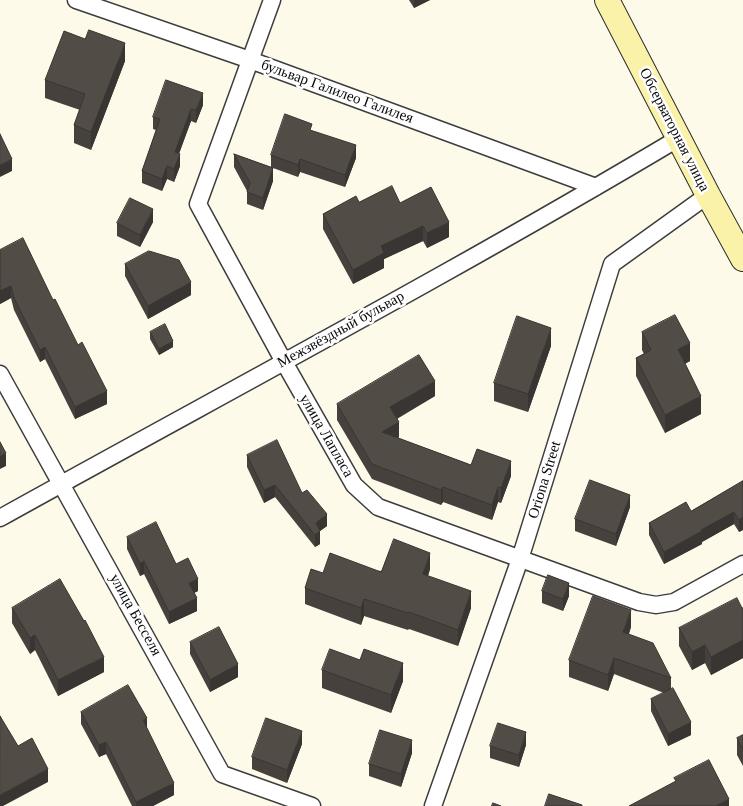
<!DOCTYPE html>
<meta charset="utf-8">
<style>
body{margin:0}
canvas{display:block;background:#fefae9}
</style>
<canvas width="743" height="806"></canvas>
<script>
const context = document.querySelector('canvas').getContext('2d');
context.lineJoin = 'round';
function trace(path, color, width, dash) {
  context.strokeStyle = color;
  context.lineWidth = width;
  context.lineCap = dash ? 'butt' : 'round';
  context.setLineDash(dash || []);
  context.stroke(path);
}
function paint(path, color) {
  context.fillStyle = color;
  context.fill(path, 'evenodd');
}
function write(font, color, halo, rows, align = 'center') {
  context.font = font + ' "Times New Roman",serif';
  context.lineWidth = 5;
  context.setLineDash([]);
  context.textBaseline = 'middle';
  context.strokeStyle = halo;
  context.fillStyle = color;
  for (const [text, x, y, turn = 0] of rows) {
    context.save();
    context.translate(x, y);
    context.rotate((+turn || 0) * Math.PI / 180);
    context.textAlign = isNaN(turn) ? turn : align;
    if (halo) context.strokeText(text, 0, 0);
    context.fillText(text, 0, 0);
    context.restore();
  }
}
const street = new Path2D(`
 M76,0l174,60 346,127
 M272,0l-74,204 86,158 70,123 24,22 261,95 17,3 18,-3 69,-38
 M0,374l222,400 90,32
 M0,518c227,-126 456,-247 679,-380
 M433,806l87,-247 92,-295 96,-69`);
const secondary = new Path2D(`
 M607,0l101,195 35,64`);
trace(street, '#3d3d3d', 19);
trace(secondary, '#2c2c2c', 26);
trace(street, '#fff', 16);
trace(secondary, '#f9f2a8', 24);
paint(new Path2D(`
 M409,0h21l-16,8z
 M125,61l-34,89 -17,-7v-18l6,-15 -35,-12v-18z
 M203,105l-7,18 -5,-2 -12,33 1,12 -6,16 -7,-3 -5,12 -20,-8v-12l14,-41 -3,-1v-12z
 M312,131l44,27 -11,29 -45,-15 -2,5 -25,-9v13l-10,29 -16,-6v-13l-13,-24v-13l37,13v-12z
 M359,202l41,1 49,34 -22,11 -4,-7 -39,18v9l-31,16 -30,-55v-15z
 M153,222l-13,25 -23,-11v-13z
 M0,250l53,50 54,104 -32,15 -30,-60 -5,3 -26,-52 -3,-12 -11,6z
 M125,264l66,31 -43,24 -23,-43z
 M150,332l23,15 -14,8 -9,-16z
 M642,332l48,29 -5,3 16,50 -36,19 -29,-57v-18l8,-4 -2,-4z
 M551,346l-23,66 -34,-11v-18z
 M435,396l-38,23 2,18 -1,1 73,27 40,11 -10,27 -3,-1 -6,18 -49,-18 -2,3 -69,-26 -35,-59v-16z
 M247,455l55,38 25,33 -7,5v13l-5,3 -40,-50 -11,6 -17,-36z
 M743,481v49l-4,2 -5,-8 -32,18v2l-38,20 -15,-29v-12l42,-12z
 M630,507l-14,39 -41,-15v-12z
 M127,537l49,27 22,27 -4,2 3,18 -28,13 -25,-50 -4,2 -13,-27z
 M430,569l-2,7 43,32 -13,38 -49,-17 -1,1 -44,-14 -3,9 -56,-21v-16l18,-15z
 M542,591l27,5 -6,15 -21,-8z
 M12,608l92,64 -46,24 -23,-46 -5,4 -18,-31z
 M743,608v50l-32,17 -6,-12 -13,7 -13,-24v-18z
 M631,627l-2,7 42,44v11l20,46 -23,11 -17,-35v-12l13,-6 -50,-19 -6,17 -39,-14v-17z
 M190,642l48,35 -28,15 -20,-38z
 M322,670l81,11 -12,32 -69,-25z
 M81,712l66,16 27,67 -21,11h-21l-26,-52 -7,3 -18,-33z
 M743,735v31l-6,-11v-17z
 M302,744l-15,39 -35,-14v-12z
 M526,745l-7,22 -29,-9v-12z
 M412,753l-11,34 -32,-11v-12z`), '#47413d');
paint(new Path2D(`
 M414,0h16l-16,8z
 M125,43v18l-34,89v-18z
 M203,93v12l-7,18v-13z
 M191,109v12l-16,43v-12z
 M356,145v13l-11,29v-12z
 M180,154v12l-6,16v-13z
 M12,159v12l-12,6v-12z
 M300,159v13l-2,5v-12z
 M167,166v13l-5,12v-12z
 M273,168v13l-10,29v-12z
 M153,209v13l-13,25v-12z
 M449,222v15l-22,11v-15z
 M423,226v15l-39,18v9l-31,16v-14l28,-24z
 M191,282v13l-43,24v-13z
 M11,286v12l-11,6v-13z
 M551,328v18l-23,66v-18z
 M173,341v6l-14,8v-6z
 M690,343v18l-12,6v-18z
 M45,347v12l-5,3v-12z
 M435,381v15l-45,26v-15z
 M107,391v13l-32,15v-12z
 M701,396v18l-36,19v-18z
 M399,422v15l-17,10v-15z
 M6,453v13l-6,3v-13z
 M511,461v15l-10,27v-15z
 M275,485v12l-11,6v-13z
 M443,487v15l-2,3v-15z
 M498,487v15l-6,18v-15z
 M630,495v12l-14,39v-12z
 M734,512v12l-32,18v2l-38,20v-12l37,-22z
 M327,514v12l-7,5v13l-5,3v-12l1,-12z
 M743,517v13l-4,2v-12z
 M430,553v16l-7,22v-17z
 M144,561v13l-4,2v-12z
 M198,579v12l-9,4v-12z
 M569,583v13l-6,15v-12z
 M471,591v17l-13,38v-16z
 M197,598v13l-28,13v-12z
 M364,599v17l-3,9v-17z
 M631,610v17l-8,22v-17z
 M35,635v15l-5,4v-16z
 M743,640v18l-32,17v-18z
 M705,645v18l-13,7v-18z
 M104,657v15l-46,24v-16z
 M614,658v16l-6,17v-16z
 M403,663v18l-12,32v-18z
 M238,664v13l-28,15v-12z
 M147,718v13l-4,-11z
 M691,722v13l-23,11v-12z
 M302,731v13l-15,39v-13z
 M526,732v13l-7,22v-12z
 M412,740v13l-11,34v-13z
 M106,742v12l-7,3v-12z
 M48,769v13l-45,24h-3v-11z
 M174,783v12l-21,11h-17v-4z
 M729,799v7h-14z`), '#393532');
const building = new Path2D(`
 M89,30l36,13 -34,89 -17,-7 11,-31 -40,-14 19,-49 21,8z
 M166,80l37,13 -7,17 -5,-1 -16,43 5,2 -6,15 -7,-3 -5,13 -20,-8 18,-52 -7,-2z
 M285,114l27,10 -2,6 46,15 -11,30 -45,-16 -2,6 -27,-10z
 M0,134l12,25 -12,6z
 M234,154l39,14 -10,30 -16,-6 3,-9z
 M392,186l8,17 31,-16 18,35 -22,11 -4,-7 -42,20 3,7 -31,17 -30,-56 33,-18 3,6z
 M130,198l23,11 -13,26 -23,-12z
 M23,238l30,62 2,-1 23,46 4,-3 25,49 -32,16 -30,-60 -5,3 -26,-52 -3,-12 -11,5v-41z
 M149,251l30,9 12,22 -43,24 -23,-42z
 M675,315l15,28 -12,6 23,47 -36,19 -29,-57 15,-8 -9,-18z
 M517,316l34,12 -23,66 -34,-11z
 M165,324l8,17 -14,8 -9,-17z
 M419,355l16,26 -45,26 9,15 -17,10 89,33 6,-16 34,12 -10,27 -3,-1 -6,18 -49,-18 -2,3 -69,-26 -35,-60z
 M277,440l25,53 5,-3 20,24 -11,9 4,8 -5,4 -40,-50 -11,5 -17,-35z
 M0,442l6,11 -6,3z
 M590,480l40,15 -14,39 -41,-15z
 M743,481v36l-4,3 -5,-8 -33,18 1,1 -38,21 -15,-29 37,-21 5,9z
 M156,522l20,42 12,-6 10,21 -9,4 8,15 -28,14 -25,-51 -4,3 -13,-27z
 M394,539l36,14 -7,21 48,17 -13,39 -49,-18 -1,1 -44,-14 -3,9 -56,-20 6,-19 12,4 7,-20 51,19z
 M548,575l21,8 -6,16 -21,-8z
 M60,579l24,42 1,-1 19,37 -46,23 -23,-45 -5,3 -18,-30z
 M593,596l38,14 -8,22 30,11 18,35 -57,-20 -6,17 -39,-15z
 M737,598l5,10h1v32l-32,17 -6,-12 -13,7 -13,-24z
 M219,627l19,37 -28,16 -20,-38z
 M330,649l30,11 4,-11 39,14 -12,32 -69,-25z
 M128,685l19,33 -4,2 31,63 -38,19 -30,-60 -7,3 -18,-33z
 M673,688l18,34 -23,12 -17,-35z
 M0,716l18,30 14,-8 16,31 -48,26z
 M266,718l36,13 -15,39 -35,-13z
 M498,723l28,9 -7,23 -29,-9z
 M380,730l32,10 -11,34 -32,-10z
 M743,735v15l-6,-12z
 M709,760l20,39 -14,7h-86l47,-25 -2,-3z
 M549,794l33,11v1h-37z
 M493,803l8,3h-9z`);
paint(building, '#524c47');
trace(building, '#393532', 1);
write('15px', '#0a0a0a', '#fff', [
 ["бульвар Галилео Галилея",337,92,20],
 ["Обсерваторная улица",674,130,63],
 ["Межзвёздный бульвар",341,330,-29],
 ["улица Лапласа",326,436,60],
 ["Oriona Street",545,480,-73],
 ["улица Бесселя",135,615,61]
]);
</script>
